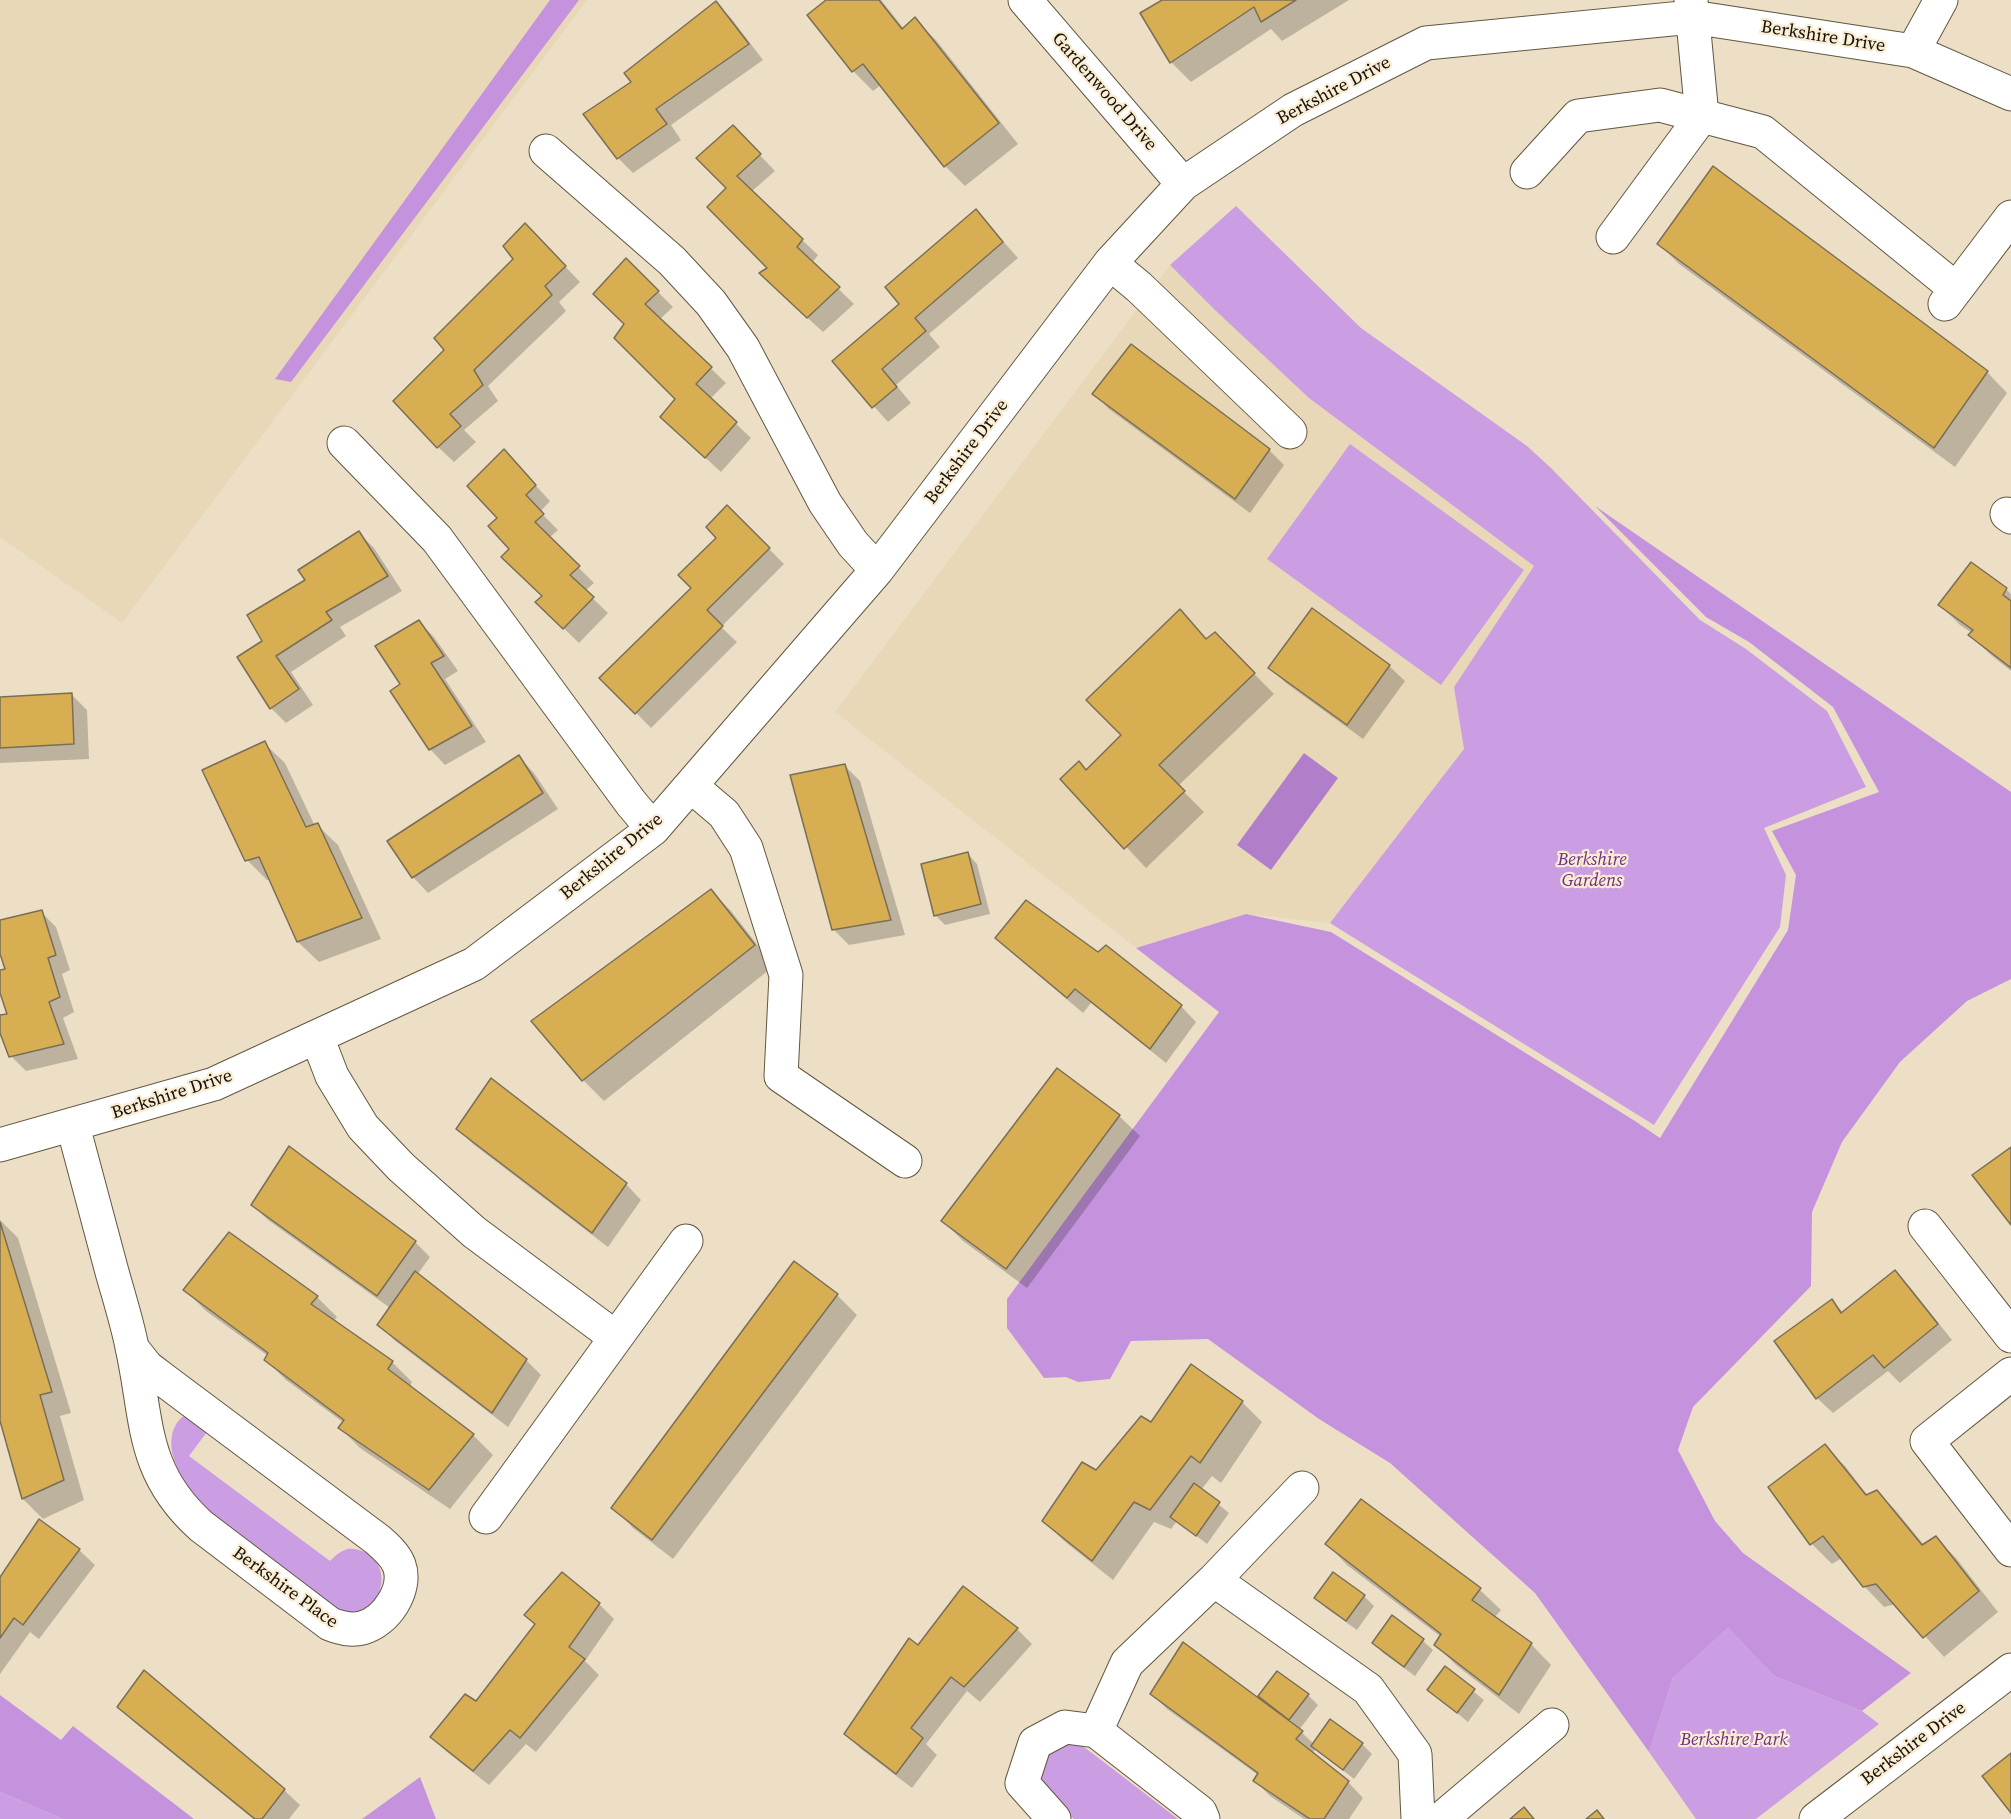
<!DOCTYPE html>
<style>
body{margin:0}
canvas{display:block;background:#ecdfc6}
</style>
<canvas width="2011" height="1819"></canvas>
<script>
const context = document.querySelector('canvas').getContext('2d');
context.lineJoin = 'round';
function paint(path, color) {
  context.fillStyle = color;
  context.fill(path, 'evenodd');
}
function trace(path, color, width, dash) {
  context.strokeStyle = color;
  context.lineWidth = width;
  context.lineCap = dash ? 'butt' : 'round';
  context.setLineDash(dash || []);
  context.stroke(path);
}
function write(font, color, halo, rows, align = 'center') {
  context.font = font + ' "Source Serif 4",serif';
  context.lineWidth = 4.5;
  context.setLineDash([]);
  context.textBaseline = 'middle';
  context.strokeStyle = halo;
  context.fillStyle = color;
  for (const [text, x, y, turn = 0] of rows) {
    context.save();
    context.translate(x, y);
    context.rotate((+turn || 0) * Math.PI / 180);
    context.textAlign = isNaN(turn) ? turn : align;
    if (halo) context.strokeText(text, 0, 0);
    context.fillText(text, 0, 0);
    context.restore();
  }
}
paint(new Path2D(`
 M0,0h587l-465,623 -122,-86z
 M1170,265l45,45 94,88 225,168 -80,121 11,62 -135,174 -84,-9 -110,34 -301,-236z`), '#e8d8b7');
paint(new Path2D(`
 M1236,206l125,122 166,118 24,22 149,152 46,29 81,62 39,76 -102,41 22,47 -6,52 -126,198 -324,-202 134,-174 -10,-62 80,-121 -225,-168 -94,-88 -45,-45z
 M1350,444l174,126 -83,115 -174,-126z
 M188,1414l19,18 -18,24 141,105c4,-4 9,-9 15,-11 4,-2 9,-1 14,0 40,11 24,77 -26,59 -42,-32 -173,-113 -161,-174 2,-9 7,-18 16,-21z
 M1728,1628l46,48 88,35 17,13 -123,95h-60l-47,-67 24,-74z
 M1078,1743l14,10 86,66h-104l-23,-17 -12,-14 -2,-25 18,-19z
 M0,1792l63,27h-63z`), '#cb9de3');
paint(new Path2D(`
 M550,0h29l-288,382 -16,-3z
 M1595,506l416,286v187l-44,22 -67,61 -58,80 -30,70 -1,74 -118,121 -15,43 37,71 28,32 168,120 -49,38 -88,-35 -46,-48 -55,50 -24,74 -114,-159 -145,-130 -71,-44 -111,-80 -77,2 -21,38 -32,3 -12,-5 -22,1 -37,-50v-29l212,-287 -83,-64 110,-34 85,18 304,189 25,17 128,-208 8,-55 -24,-44 107,-39 -46,-85 -84,-65 -43,-25z
 M0,1695l61,45 12,-14 121,93h-131l-63,-27z
 M420,1777l16,42h-74z`), '#c593de');
paint(new Path2D(`
 M1304,753l34,25 -67,92 -34,-25z`), '#b17fca');
paint(new Path2D(`
 M828,0h53l23,29 11,-9 21,20 82,104 -53,42 -20,-20 -64,-81 -8,6 -20,-20z
 M1164,0h185l-67,41 -11,-12 -80,53 -20,-20z
 M716,3l15,15 32,42 -92,65 10,15 -48,33 -15,-15 15,-75z
 M733,127l42,44 -24,21 67,63 -6,8 42,41 -31,28 -47,-43 -7,-21 -41,-80z
 M1713,168l274,204 20,21 -52,74 -276,-203 -20,-20z
 M976,211l42,47 -89,76 11,13 -44,38 15,18 -23,19 -54,-60 67,-58z
 M540,240l40,42 -21,20 7,9 -78,75 10,15 -34,29 12,12 -22,20 -16,-15 8,-96 69,-92z
 M626,260l47,47 -13,12 66,64 -16,16 41,39 -30,34 -44,-40v-33l-51,-75z
 M1094,394l175,56 15,15 -34,48 -141,-104z
 M504,451l46,50 -10,11 18,18 -9,8 45,45 -9,8 23,22 -29,30 -26,-25 -10,-22 -31,-47 -13,-31z
 M727,507l57,57 -63,63 16,15 -86,86 -49,-50 91,-90 25,-50z
 M359,533l15,15 28,43 -62,36 6,9 -55,36 22,33 -27,18 -15,-15 -7,-67 43,-60z
 M2006,589l5,5v77l-20,-16 -21,-20 2,-2 -12,-8 -20,-20z
 M1312,610l77,56 16,15 -42,58 -77,-56 -16,-15z
 M1180,611l27,29 8,-6 59,60 -96,92 26,26 -58,56 -83,-89 24,-8 36,-36z
 M418,621l16,16 24,34 -13,8 41,63 -41,23 -15,-16 -28,-65z
 M72,695l15,15 2,49 -89,4v-65z
 M264,743l21,20 30,63 2,-1 21,20 43,94 -62,23 -21,-20 -27,-63 -4,1 -20,-20z
 M519,757l15,16 24,36 -130,84 -15,-16z
 M845,766l15,15 45,154 -56,10 -16,-16z
 M967,853l10,11 13,50 -45,11 -10,-10z
 M711,891l20,20 43,55 -170,135 -21,-21 -49,-58z
 M41,912l15,15 14,43 -8,4 12,38 -11,6 15,41 -52,12 -15,-15 -11,-28v-12l9,-1 -9,-26v-18l7,-1 -7,-22v-26z
 M997,938l101,16 83,52 15,16 -30,41 -75,-60 -8,10 -71,-60z
 M1057,1070l62,46 21,20 -113,152 -64,-47 -20,-20z
 M458,1129l168,55 15,16 -33,47 -135,-103z
 M289,1148l126,94 15,15 -13,18 109,85 15,15 -33,52 -114,-87 -15,-16 11,-16 -122,-88 -16,-15z
 M0,1220l18,18 53,175 -11,3 24,84 -41,19 -20,-20 -23,-83z
 M1895,1272l15,15 42,53 -52,43 -12,-12 -55,42 -16,-15 -41,-56 56,-41 12,12z
 M185,1290l132,7 20,20 -3,4 58,41 20,20 -2,4 63,49 20,20 -43,54 -90,-61 -20,-20 4,-5 -58,-43 -20,-20 2,-4 -62,-45z
 M837,1295l20,20 -184,244 -40,-31 -20,-21z
 M1242,1402l20,20 -41,61 -9,-7 -11,14 28,23 -22,31 -30,-23 -6,8 -17,-7 -41,58 -49,-39 -20,-20 108,-97z
 M1824,1446l21,20 23,30 9,-5 20,21 27,33 12,-7 20,20 42,54 -54,45 -48,-53 -12,3 -20,-21 -22,-28 -10,6 -20,-20z
 M1361,1501l119,89 21,20 -7,8 37,26 20,21 -32,49 -63,-49 -20,-20 5,-8 -94,-72 -20,-21z
 M79,1550l16,15 -56,74 -9,-7 -30,42v-95z
 M1333,1574l31,22 10,10 -17,24 -31,-22 -10,-10z
 M599,1604l15,15 -29,42 14,14 -63,77 -10,-8 -37,41 -42,-33 -15,-15z
 M1392,1617l31,24 10,9 -18,26 -32,-23 -9,-10z
 M1017,1629l15,15 -52,58 -13,-11 -41,53 11,11 -25,33 -51,-39 -15,-15 73,-87z
 M1445,1669l39,31 -16,22 -39,-32z
 M144,1672l140,118 16,15 -11,14h-36l-119,-97 -15,-15z
 M1152,1694l117,14 2,-1 -11,-11 48,-1 10,10 -19,25 15,14h48l10,10 -18,25 -38,-30 -4,4 36,29 15,16 -14,21h-45l-34,-23 -15,-15 3,-6 -91,-66z`), '#0003');
const building = new Path2D(`
 M826,0h53l23,29 13,-12 84,106 -55,44 -81,-103 -11,8 -45,-57z
 M1162,0h134l-35,22 -7,-15 -84,56 -30,-50z
 M716,1l33,43 -93,65 11,15 -50,35 -34,-45 48,-32 -7,-9z
 M733,125l28,29 -24,22 66,63 -6,8 43,40 -33,31 -48,-45 8,-5 -60,-61 19,-19 -30,-30z
 M1713,166l275,205 -54,77 -277,-204z
 M976,209l27,33 -88,76 11,13 -44,38 15,18 -25,21 -40,-47 67,-57 -14,-17z
 M525,223l41,43 -21,20 7,9 -78,75 9,15 -33,29 11,12 -24,22 -44,-47 51,-51 -10,-12 79,-79 -10,-13z
 M626,258l33,33 -14,13 67,63 -16,17 41,38 -32,36 -45,-41 15,-18 -61,-61 10,-14 -31,-30z
 M1131,344l139,105 -35,50 -143,-105z
 M504,449l32,36 -10,10 18,19 -9,8 45,44 -10,9 24,22 -31,32 -28,-27 7,-6 -41,-39 8,-8 -21,-23 9,-8 -30,-32z
 M727,505l43,43 -63,62 16,16 -88,88 -36,-36 92,-90 -13,-13 38,-37 -10,-11z
 M359,531l29,45 -62,36 6,8 -56,36 23,33 -29,20 -33,-52 25,-16 -15,-26 58,-35 -7,-10z
 M1971,562l36,26 -4,7 8,6v67l-43,-33 5,-5 -35,-25z
 M1312,608l78,57 -43,60 -79,-57z
 M1180,609l26,30 9,-7 40,41 -96,92 26,26 -61,58 -64,-70 19,-18 7,9 35,-35 -35,-35z
 M419,620l25,36 -13,7 41,63 -43,24 -39,-59 10,-7 -25,-38z
 M72,693l2,51 -74,4v-51z
 M265,741l41,86 12,-4 44,95 -65,24 -38,-85 -14,4 -43,-91z
 M519,755l24,38 -131,85 -25,-37z
 M845,764l46,156 -59,10 -42,-155z
 M968,852l13,52 -47,12 -13,-52z
 M711,889l44,56 -173,136 -51,-60z
 M1026,900l72,52 8,-7 76,60 -32,44 -75,-60 -8,9 -72,-60z
 M42,910l14,45 -8,3 12,39 -11,5 15,42 -55,13 -9,-24v-18l7,-1 -7,-21v-23l5,-1 -5,-15v-34z
 M1057,1068l63,47 -114,154 -65,-48z
 M491,1078l136,105 -35,50 -136,-104z
 M289,1146l127,95 -39,55 -126,-91z
 M2011,1147v78l-39,-50z
 M0,1222l52,170 -12,3 24,85 -42,19 -22,-78z
 M229,1232l89,64 -7,8 82,57 -5,8 86,65 -45,56 -91,-62 6,-8 -80,-60 4,-7 -85,-63z
 M794,1261l44,33 -186,246 -41,-32z
 M1895,1270l43,54 -54,44 -11,-13 -57,44 -42,-58 58,-42 9,14z
 M415,1271l112,88 -35,54 -115,-88z
 M1191,1364l52,37 -43,62 -9,-7 -41,54 -16,-8 -42,59 -50,-40 40,-59 14,8 45,-54 10,6z
 M1825,1444l41,51 11,-5 45,55 14,-9 43,55 -56,47 -47,-54 -13,3 -40,-51 -13,9 -42,-58z
 M1194,1483l26,19 -24,34 -26,-19z
 M1361,1499l120,89 -9,12 60,43 -33,52 -65,-50 7,-11 -116,-90z
 M39,1519l41,30 -57,76 -9,-7 -14,20v-61z
 M562,1572l38,31 -31,44 16,12 -65,79 -10,-8 -37,41 -43,-34 35,-43 11,7 59,-77 -11,-9z
 M1333,1572l32,23 -19,26 -32,-23z
 M963,1586l55,42 -54,59 -13,-10 -40,51 12,10 -27,36 -52,-40 65,-96 9,7z
 M1392,1615l32,24 -20,28 -32,-24z
 M1183,1642l120,89 -7,8 53,42 -25,38h-14l-57,-38 5,-8 -108,-79z
 M1445,1666l30,23 -18,24 -30,-23z
 M144,1670l141,119 -23,30h-7l-138,-112z
 M1277,1671l32,23 -20,26 -31,-24z
 M1330,1719l33,24 -20,27 -32,-24z
 M2011,1753v60l-29,-37z
 M1524,1807l10,12h-24z
 M1597,1810l7,9h-18z`);
paint(building, '#d8ae53');
trace(building, '#7a6e58', 1.5);
const minor = new Path2D(`
 M1025,0l158,184
 M1913,51l28,-51
 M546,151l126,110 39,42 32,45 82,155 28,41 24,26
 M1527,172l51,-56 82,-11 103,27 193,157
 M1613,237l89,-121 -11,-116
 M1110,263l29,24 151,145
 M1945,304l66,-87
 M344,443l93,96 194,264 22,26
 M2007,514l4,3
 M691,786l33,28 22,34 40,127 -5,101 124,85
 M317,1037l15,39 31,51 38,40 73,65 141,105
 M73,1126c13,48 26,97 39,146 7,25 15,50 20,75 16,72 8,124 69,179l129,98c11,4 21,7 32,4 24,-6 46,-39 37,-63 -4,-10 -13,-18 -21,-25l-214,-160 -17,-13 -15,-19
 M0,1145l214,-61 260,-120 179,-135 224,-259 233,-307 73,-79 110,-74 133,-67 266,-26 221,34 98,43
 M1925,1226l86,110
 M2011,1374l-84,67 84,109
 M486,1517l200,-276
 M1214,1580l154,109 47,65 3,65
 M1096,1731l31,-68 87,-83 88,-92
 M1054,1819l-32,-36 13,-40 30,-16 31,4 104,81 3,7
 M1441,1819l111,-94
 M1816,1819l195,-149`);
trace(minor, '#625741', 35);
trace(minor, '#fff', 33);
write('18px', '#161109', '#faedd3', [
 ["Berkshire Drive",1823,37,9],
 ["Berkshire Drive",1334,91,-28],
 ["Gardenwood Drive",1104,92,49],
 ["Berkshire Drive",967,452,-53],
 ["Berkshire Drive",612,857,-39],
 ["Berkshire Drive",172,1095,-18],
 ["Berkshire Place",285,1588,36],
 ["Berkshire Drive",1914,1744,-37]
]);
write('italic 18px', '#6c2e87', '#faedd3', [
 ["Berkshire",1592,860],
 ["Gardens",1592,881],
 ["Berkshire Park",1734,1740]
]);
</script>
